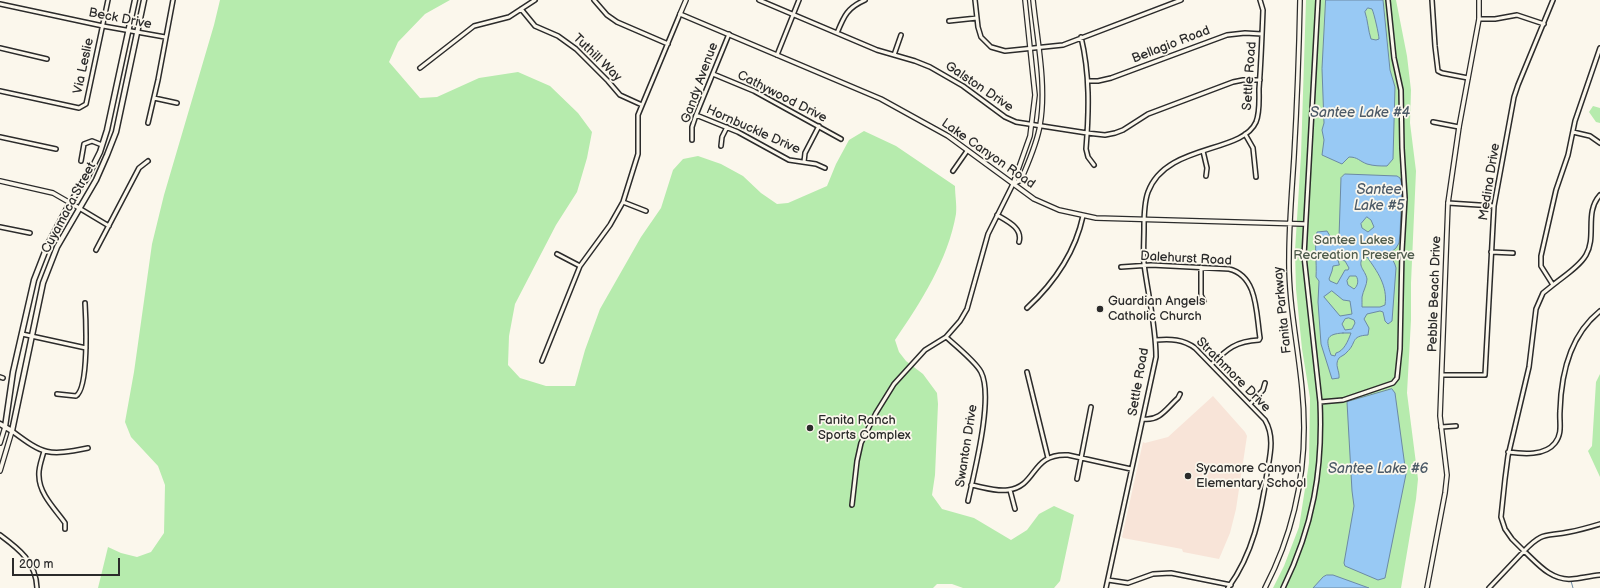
<!DOCTYPE html>
<style>
body{margin:0}
#map{position:relative;width:1600px;height:588px;overflow:hidden;background:#fbf7ec;font-family:"Balsamiq Sans",sans-serif}
canvas{display:block}
.scale{position:absolute;left:12px;top:558px;width:108px;height:18px;box-sizing:border-box;border:2px solid #2b2b2b;border-top:0;padding-left:5px;font-size:12px;line-height:14px;white-space:nowrap;color:#2b2b2b;-webkit-text-stroke:3px #fbf7ec;paint-order:stroke}
</style>
<div id="map">
<canvas width="1600" height="588"></canvas>
<div class="scale">200 m</div>
</div>
<script>
const context = document.querySelector('canvas').getContext('2d');
context.lineJoin = 'round';
function paint(path, color) {
  context.fillStyle = color;
  context.fill(path, 'evenodd');
}
function trace(path, color, width, dash) {
  context.strokeStyle = color;
  context.lineWidth = width;
  context.lineCap = dash ? 'butt' : 'round';
  context.setLineDash(dash || []);
  context.stroke(path);
}
function write(font, color, halo, rows, align = 'center') {
  context.font = font + ' "Balsamiq Sans",sans-serif';
  context.lineWidth = 3.5;
  context.setLineDash([]);
  context.textBaseline = 'middle';
  context.strokeStyle = halo;
  context.fillStyle = color;
  for (const [text, x, y, turn = 0] of rows) {
    context.save();
    context.translate(x, y);
    context.rotate((+turn || 0) * Math.PI / 180);
    context.textAlign = isNaN(turn) ? turn : align;
    if (halo) context.strokeText(text, 0, 0);
    context.fillText(text, 0, 0);
    context.restore();
  }
}
paint(new Path2D(`
 M1213,396l32,36 2,4 -11,73 -6,24 -11,26 -36,-7 -1,-3 -59,-11 -1,-1 21,-95 2,1 23,-6z`), '#f8e4d8');
paint(new Path2D(`
 M220,0h230l-25,14 -27,28 -9,20 31,36 17,-1 42,-19 39,-6 32,14 28,27 14,19 -5,26 -10,34 -21,33 -41,79 -6,32 -1,29 12,13 26,8h29l10,-36 15,-41 41,-72 20,-29 12,-38 10,-11 15,-3 23,8 22,12 18,17 16,11 11,-1 39,-17 9,-22 13,-24 15,-9 32,15 59,40c0,9 2,19 1,28 -8,46 -35,88 -61,126l4,12 7,9 17,13 14,19 1,11 -3,71 -3,20 10,14 32,9 37,22 16,-10 12,-16 15,-8 20,9 -14,66 -6,7h-91l-11,-4h-15l-4,4h-835l10,-41 13,6 16,4 14,-5 13,-19 1,-48 -7,-19 -27,-29 -6,-15 9,-50 18,-128 12,-49 50,-170z
 M1306,0h90l11,56 4,34 -1,33 6,48 -5,112v37l-4,73 11,86 -2,20 -15,89h-128l11,-22 15,-39 10,-64 1,-65 -8,-49 -6,-60 -1,-38 6,-96z
 M1593,106l7,2v15l-4,-1 -7,-10z
 M1600,374v103l-12,-26 4,-5 4,-64z`), '#b6ebad');
const water = new Path2D(`
 M1326,0h57l7,70 5,17 -2,72 -6,7c-7,0 -13,0 -20,-2 -8,-3 -9,-7 -18,-7l-7,7 -20,-9 2,-15 -2,-10 2,-7 -2,-54zM1368,8l4,1c2,4 7,26 7,30l-3,1 -5,-1c-3,-9 -3,-18 -6,-27z
 M1345,174l52,2 3,2 2,7 -2,49 -1,9 -3,5 -6,5c1,6 5,9 6,15l-4,53 -4,3 -3,-3 -2,-9 -3,-1 -13,3 -3,5 5,9 -1,7c-18,1 -11,8 -21,17 -2,3 -6,4 -8,6 -5,7 1,13 0,20l-7,1 -11,-35 -3,-42 1,-21 -3,-4c1,-15 -2,-30 1,-45l10,-1 3,5 5,3 4,-2 2,-59zM1367,217l4,3 3,7 -6,5 -6,-4 -1,-4zM1364,256l3,1c10,14 21,29 18,48l-5,2h-18c0,-3 0,-6 0,-10 1,-6 5,-12 5,-18 -2,-10 -11,-13 -3,-23zM1338,259l7,2 4,7 -1,2h-3l-8,14 -7,-3 -1,-2 3,-8 1,-5 6,-1zM1350,276h6c3,4 2,10 -2,13l-6,-4 -1,-4zM1332,291l11,9 7,1 2,13 -12,2 -16,-19zM1349,318l5,2 1,3 -3,6 -7,1 -3,-6 3,-5zM1343,333h8c-3,8 -7,18 -15,20l-1,3 -4,-1c-5,-15 -6,-21 12,-22z
 M1392,389l3,4 11,81 -21,104 -7,2 -33,-14 -1,-3 10,-57 -2,-15 -5,-89z
 M1327,575h6l36,13h-56l10,-11z`);
paint(water, '#98c9f4');
trace(water, '#6c8aa4', 1);
trace(new Path2D(`
 M1571,581l2,7`), '#6c8aa4', 1);
const minor = new Path2D(`
 M594,0l13,15 10,7 51,22
 M759,0l118,50 38,11 15,6 33,19 42,31 11,5 71,11 18,2 10,-2 8,-3 25,-16 85,-32 10,-2h17
 M975,0l3,27 3,10 10,10 14,4 58,-6 118,-45
 M1318,0l-14,256 16,146 23,-2 50,-17 4,-5 3,-29 2,-98 3,-53 -3,-50 -1,-58 -7,-32 -6,-58
 M1432,0l3,46 3,25 4,2 26,5
 M0,4l103,22 62,11
 M521,9l14,17 23,10 18,13 32,32 12,14 22,10
 M1479,19h16l22,-4 27,9
 M949,21l28,-3
 M837,33c7,-17 10,-25 28,-33
 M1081,37c9,37 8,74 5,112l2,8 6,8
 M0,48l47,11
 M777,55l22,-55
 M894,55l7,-20
 M420,68l54,-42 35,-9 26,-17
 M713,74l41,17 87,48
 M1088,81h10l13,-3 116,-43 18,-2 17,1
 M0,91l79,17 7,-4 22,-104
 M154,98l23,5
 M696,115l42,17 51,28 27,4 9,4
 M1433,122l26,5
 M148,123l10,-43 15,-80
 M1573,132l17,4 10,7
 M1245,134l8,14 3,29
 M0,137l56,12
 M692,140v-13l4,-12 33,-81
 M721,146l1,-9 5,-10
 M1203,151l4,17 -1,8
 M81,161l3,-17 8,-3 10,4
 M804,162l1,-9 14,-27
 M953,171l14,-20
 M623,202l23,9
 M1448,203l46,3
 M79,208l30,18
 M997,215c10,6 26,13 22,27
 M0,227l30,6
 M96,250l43,-82 9,-7
 M1491,252l22,1
 M557,254l23,12
 M1121,267l30,-2 78,4c29,7 27,44 31,69l-1,2c-23,1 -32,9 -47,24
 M1201,267v28l3,6
 M1553,285c11,-9 26,-18 33,-30 11,-19 -2,-42 14,-60
 M1027,308c27,-25 48,-55 56,-92
 M22,334l64,14
 M946,337c9,8 30,25 35,35 13,25 -7,101 -13,129
 M1156,340c15,-1 27,-1 39,8l70,72c10,17 5,35 2,53 -6,41 -14,81 -39,115
 M542,361l38,-95 30,-41 13,-23 15,-48v-39l42,-101
 M1027,372l21,86
 M1442,375h43l9,-169 20,-109 4,-12 35,-85
 M0,377l3,1
 M57,394l19,2c13,-8 10,-76 9,-93
 M1250,404l13,-14 2,-7
 M1143,419c17,2 23,-10 35,-21l2,-4
 M1441,427l15,-1
 M12,431c32,24 36,25 76,17
 M44,451c-2,8 -6,17 -5,25 0,18 17,34 26,47v6
 M1508,452c15,2 37,4 47,-9 8,-10 4,-21 5,-32 1,-37 10,-76 40,-100
 M1077,479l14,-72
 M971,485c12,2 25,7 37,5 30,-4 22,-37 60,-35l63,14
 M1010,490l5,19
 M852,505l5,-44 4,-18 15,-30 18,-29 31,-34 21,-13 14,-16 7,-12 21,-75 25,-50
 M1600,524c-10,3 -20,6 -31,8 -24,5 -26,-1 -45,19 13,12 27,30 48,28 9,-1 18,-3 28,-4
 M0,535c19,14 36,27 37,53
 M1108,580l20,3 25,-9 18,-1 60,12
 M1106,588l50,-231c0,-31 -8,-62 -12,-93 -1,-12 0,-24 0,-36 0,-11 0,-25 4,-36 18,-49 94,-38 108,-70 4,-10 3,-22 3,-33 2,-26 3,-52 4,-79l-3,-10
 M1283,588c30,-61 40,-118 37,-186
 M1489,588l35,-37 -12,-12 -7,-10 -4,-12 4,-38 3,-23 21,-89 7,-58 7,-16 10,-8 -12,-19v-10l15,-66 12,-35 7,-34 25,-73`);
const tertiary = new Path2D(`
 M686,0l-6,14 201,85 67,37 86,63 25,11 37,8 208,6
 M0,181l53,12 26,15
 M1013,184l8,-4c7,-17 16,-36 19,-55 7,-39 -3,-86 -7,-125
 M1013,184l17,-48 5,-41 -10,-95
 M0,443l5,-16
 M0,471l12,-40
 M1265,588c32,-62 44,-130 37,-199 -4,-44 -14,-88 -13,-132 0,-33 3,-67 5,-100 3,-52 5,-105 6,-157
 M1427,588l18,-95 2,-18 -7,-59 8,-213 11,-76 20,-108v-19`);
const secondary = new Path2D(`
 M0,424l12,7 31,-148 14,-36 39,-67 11,-25 9,-23 28,-132
 M5,427l8,-55 21,-92 14,-36 22,-41 18,-27 12,-24 7,-22 28,-130`);
trace(minor, '#2b2b2b', 6);
trace(tertiary, '#2b2b2b', 6);
trace(secondary, '#2b2b2b', 7);
trace(minor, '#fbf7ec', 3);
trace(tertiary, '#fbf7ec', 3.5);
trace(secondary, '#fbf7ec', 4);
for (const [x, y, r, color] of [
 [1100,309,4,"#2b2b2b"],
 [810,428,4,"#2b2b2b"],
 [1188,476,4,"#2b2b2b"]
]) {
  const dot = new Path2D();
  dot.arc(x, y, r, 0, 2 * Math.PI);
  context.fillStyle = color;
  context.fill(dot);
  trace(dot, '#fbf7ec', 1.5);
}
write('13px', '#2b2b2b', '#fbf7ec', [
 ["Beck Drive",120,19,11],
 ["Bellagio Road",1171,45,-21],
 ["Tuthill Way",597,58,44],
 ["Via Leslie",84,66,-78],
 ["Settle Road",1250,76,-86],
 ["Gandy Avenue",700,83,-70],
 ["Galston Drive",979,87,34],
 ["Cathywood Drive",782,97,27],
 ["Hornbuckle Drive",753,130,24],
 ["Lake Canyon Road",988,154,35],
 ["Medina Drive",1490,182,-81],
 ["Cuyamaca Street",69,208,-62],
 ["Dalehurst Road",1186,259,3],
 ["Pebble Beach Drive",1435,294,-88],
 ["Fanita Parkway",1283,310,-96],
 ["Strathmore Drive",1233,375,45],
 ["Settle Road",1139,382,-80],
 ["Swanton Drive",967,446,-81]
]);
write('13px', '#4e5b4c', '#fbf7ec', [
 ["Santee Lakes",1354,241],
 ["Recreation Preserve",1354,256]
]);
write('13px', '#2b2b2b', '#fbf7ec', [
 ["Guardian Angels",1108,302],
 ["Catholic Church",1108,317],
 ["Fanita Ranch",818,421],
 ["Sports Complex",818,436],
 ["Sycamore Canyon",1196,469],
 ["Elementary School",1196,484]
], 'left');
write('italic 14px', '#4c5a67', '#fbf7ec', [
 ["Santee Lake #4",1360,113],
 ["Santee",1379,190],
 ["Lake #5",1379,206],
 ["Santee Lake #6",1378,469]
]);
</script>
